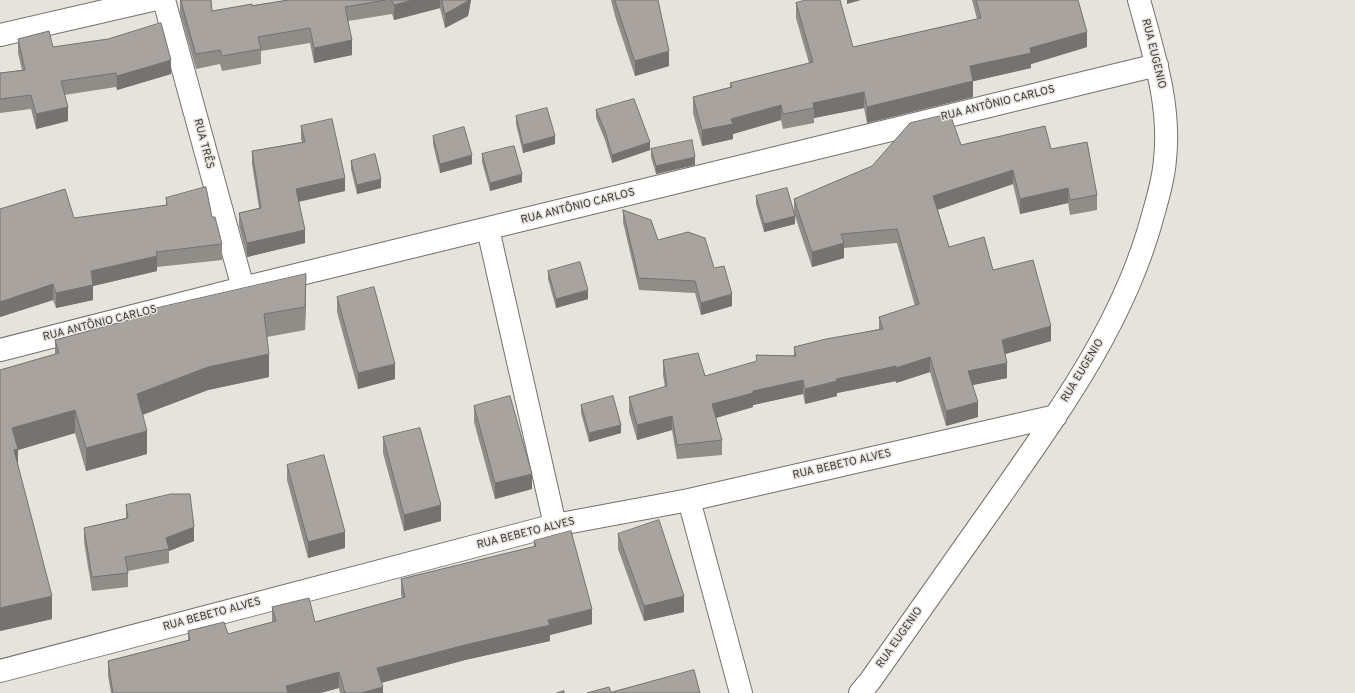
<!DOCTYPE html>
<meta charset="utf-8">
<style>
body{margin:0}
canvas{display:block;background:#e6e2dc}
</style>
<canvas width="1355" height="693"></canvas>
<script>
const context = document.querySelector('canvas').getContext('2d');
context.lineJoin = 'round';
function trace(path, color, width, dash) {
  context.strokeStyle = color;
  context.lineWidth = width;
  context.lineCap = dash ? 'butt' : 'round';
  context.setLineDash(dash || []);
  context.stroke(path);
}
function paint(path, color) {
  context.fillStyle = color;
  context.fill(path, 'evenodd');
}
function write(font, color, halo, rows, align = 'center') {
  context.font = font + ' Overpass,sans-serif';
  context.lineWidth = 3;
  context.setLineDash([]);
  context.textBaseline = 'middle';
  context.strokeStyle = halo;
  context.fillStyle = color;
  for (const [text, x, y, turn = 0] of rows) {
    context.save();
    context.translate(x, y);
    context.rotate((+turn || 0) * Math.PI / 180);
    context.textAlign = isNaN(turn) ? turn : align;
    if (halo) context.strokeText(text, 0, 0);
    context.fillText(text, 0, 0);
    context.restore();
  }
}
const minor = new Path2D(`
 M164,0l79,288
 M0,35l152,-35
 M488,229l67,296
 M0,350l243,-62 914,-223
 M689,500l52,193
 M0,671l555,-146 134,-25 367,-84
 M860,693l10,-12c43,-61 86,-122 129,-183 62,-89 126,-177 154,-283 5,-18 11,-37 12,-56 6,-55 -12,-107 -26,-159`);
trace(minor, '#76736e', 24);
trace(minor, '#fff', 22);
paint(new Path2D(`
 M180,0h31l1,11 76,-11h183l-3,16 -23,12 -5,-20 -46,12 -2,-6 -44,7 4,34 -38,8 -4,-20 -49,8v13l-39,7 -2,-7 -24,5 -16,-56z
 M611,0h47l11,66 -34,10 -20,-60z
 M972,0h106l9,47 -56,17v4l-58,13v16l-106,26 -3,-15 -50,10v5l-31,6 -2,-9 -48,14v5l-31,7 -9,-33v-16l37,-10v-4l79,-20 -13,-45v-15l57,44 124,-28z
 M18,39l35,8 118,27 -54,16 -1,-3 -52,8 4,26 -32,8 -5,-20 -31,4v-40l22,-3 -4,-17z
 M596,110l54,40 -38,13 -7,-23 -9,-22z
 M516,116l39,28 -32,9 -7,-29z
 M301,126l44,65 -46,11 6,41 -58,14 -8,-31v-13l20,-5 -7,-44v-13l50,-9 -1,-3z
 M433,136l39,28 -32,9 -7,-29z
 M961,145l90,4 46,46v15l-27,5 -2,-12 -48,11 -7,-30 -75,26 11,37 44,23 58,71 -46,13 2,24 -34,7 5,32 -32,9 -16,-54 -34,11v-2l-59,12v3l-32,8 -2,-10 -50,11v2l-37,11 6,22v15l-45,4 -5,-29 -35,10 -8,-28v-15l36,-10 -2,-12v-15l42,16 89,-21v-8l85,-18v-12l36,-11 -18,-63 -53,5v10l-32,9 -17,-51v8l-31,8 -8,-28v-8l38,17v-14z
 M651,149l44,16 -39,9 -5,-17z
 M482,154l40,28 -32,9 -8,-29z
 M351,161l30,27 -24,6 -6,-25z
 M166,198l46,19 10,27v16l-65,7v4l-64,15v14l-37,8 -3,-8 -53,17 74,-99 92,-12z
 M623,210l35,30 56,28 18,38 -31,9 -6,-22 -56,-3 -16,-68z
 M548,271l40,28 -32,9 -8,-29z
 M306,296l-1,34 -38,7 2,40 -61,13 -66,25 5,39 -61,17 -11,-38 -57,17v15l34,154 -52,12v-261l55,-15v-15l94,-25v-5z
 M337,297l58,82 -37,10 -21,-77z
 M581,405l40,28 -32,9 -8,-29z
 M474,406l58,83 -37,10 -21,-77z
 M383,437l58,84 -37,10 -21,-78z
 M287,465l58,83 -37,10 -21,-78z
 M126,505l68,36 -25,10v12l-41,8v16l-36,4 -8,-49v-14l42,-10z
 M618,534l66,78 -40,9 -26,-72z
 M534,541l58,83 -42,11v6l-85,19 -84,23 2,10h-43l-1,-5 -19,5h-209l-3,-17v-15l80,-21v-9l40,3 44,-12v-15l43,15 87,-24 -1,-3v-16l133,-32z`), '#908c88');
paint(new Path2D(`
 M413,0h27v8l-46,12v-15z
 M468,0h3l-3,16 -23,12v-14z
 M847,0h14l-14,4z
 M1087,32v15l-56,17v4l-61,14v-16l60,-18z
 M352,40v15l-38,8v-15z
 M669,51v15l-34,10v-15z
 M171,60v14l-54,16v-14z
 M973,81v16l-106,26v-16z
 M864,92v16l-50,10v-10l-1,-5z
 M781,105v15l-48,14v5l-31,7v-16l29,-11z
 M68,107v14l-32,8v-15z
 M555,136v8l-32,9v-8z
 M650,142v8l-38,13v-8z
 M472,155v9l-32,9v-9z
 M695,157v8l-39,9v-8z
 M1013,170v14l-80,27v-15z
 M522,174v8l-32,9v-8z
 M345,178v13l-49,11v-13z
 M381,179v9l-24,6v-9z
 M1068,188v15l-48,11v-15z
 M795,216v8l-31,8v-8z
 M305,230v13l-58,14v-14z
 M844,243v15l-32,9v-15z
 M157,256v15l-64,15v14l-37,8v-15l35,-22z
 M306,274v22l-1,34v-23z
 M53,284v16l-53,17v-15z
 M588,290v9l-32,9v-9z
 M732,294v12l-31,9v-12z
 M1051,326v15l-49,14v-15z
 M269,354v23l-61,13 -71,27v-23l71,-27z
 M930,357v15l-34,11v-15z
 M1007,363v15l-39,8v-15z
 M395,364v15l-37,10v-16z
 M896,366v15l-59,12v3l-32,8v-15l31,-10z
 M803,380v14l-50,11v2l-41,12v-15l41,-13z
 M978,402v15l-32,9v-15z
 M75,410v23l-57,17v22l-4,1 -2,-45z
 M672,416v14l-35,10v-15z
 M621,425v8l-32,9v-9z
 M147,431v23l-61,17v-23z
 M532,474v15l-37,10v-16z
 M441,505v16l-37,10v-16z
 M194,527v14l-25,10 -3,-13z
 M345,532v16l-37,10v-16z
 M52,596v23l-52,12v-23z
 M684,596v16l-40,9v-15z
 M592,609v15l-42,11v6l-85,19 -88,24v-16z
 M339,672v16l-19,5h-34v-7z
 M383,687v6h-22z`), '#76726f');
const building = new Path2D(`
 M181,0h30l1,11 40,-7v2l36,-6h98l-41,7 7,33 -38,8 -4,-20 -52,9 3,12 -39,7 -2,-6 -24,4z
 M392,0h21l-19,5z
 M442,0h26v1l-23,13z
 M615,0h43l11,51 -34,10z
 M806,0h34l13,47 128,-29 -5,-18h102l9,32 -57,16 1,5 -61,13 3,15 -106,26 -3,-15 -51,11 1,5 -31,6 -2,-9 -50,14 2,5 -31,6 -9,-33 39,-10 -2,-4 83,-21 -17,-59z
 M161,23l10,37 -54,16 -1,-3 -55,8 7,26 -32,7 -5,-19 -31,4v-26l25,-3 -7,-31 31,-8 4,16 55,-8z
 M634,99l16,43 -38,13 -7,-24 -9,-21z
 M547,108l8,28 -32,9 -7,-29z
 M950,114l11,31 84,-19 6,23 36,-7 10,53 -27,5 -2,-12 -48,11 -7,-29 -80,26 16,51 35,-10 9,33 40,-10 18,66 -49,14 5,23 -39,8 10,31 -32,9 -16,-54 -34,11v-2l-60,13 1,2 -32,8 -2,-9 -50,11v2l-41,11 10,36 -45,5 -5,-29 -35,9 -8,-28 38,-11 -4,-26 35,-7 7,23 52,-15 -1,-6 40,1 -2,-9 32,-8 57,-10 -4,-12 40,-13 -22,-75 -56,5 3,9 -32,9 -18,-53 78,-33 38,-43z
 M332,119l13,59 -49,11 9,41 -58,13 -8,-30 22,-5 -9,-57 53,-9 -4,-16z
 M464,127l8,28 -32,9 -7,-28z
 M692,140l3,17 -39,9 -5,-17z
 M514,146l8,28 -32,9 -8,-29z
 M375,154l6,25 -24,6 -6,-24z
 M206,187l6,30h3l7,27 -66,8 1,4 -66,15 2,14 -37,8 -3,-9 -53,18v-93l65,-20 9,29 93,-13 -1,-7z
 M787,188l8,28 -31,8 -8,-28z
 M623,210l28,10 7,20 30,-8 17,6 9,30 10,-2 8,28 -31,9 -6,-22 -56,-3z
 M580,262l8,28 -32,9 -8,-28z
 M306,274l-1,33 -41,7 5,40 -61,13 -71,27 10,37 -61,17 -11,-38 -63,18 6,21 -4,1 38,146 -52,12v-238l59,-17 -4,-13 96,-26 -2,-4z
 M374,287l21,77 -37,9 -21,-76z
 M510,396l22,78 -37,9 -21,-77z
 M613,396l8,29 -32,8 -8,-28z
 M420,428l21,77 -37,10 -21,-78z
 M324,455l21,77 -37,10 -21,-77z
 M171,494h19l4,33 -28,11 3,11 -44,8 3,16 -36,4 -8,-49 44,-10 -2,-13z
 M659,520l25,76 -40,10 -26,-72z
 M571,531l21,78 -44,11 2,5 -85,20 -88,23 6,19 -22,6h-16l-6,-21 -53,14 2,7h-175l-5,-32 82,-21 -2,-9 36,-9 4,12 48,-13 -4,-14 37,-9 6,24 90,-25 -4,-18 135,-33 -2,-5z
 M694,670l6,23h-113l22,-6 2,5z
 M564,691v2h-7z`);
paint(building, '#a8a39e');
trace(building, '#76726f', 1);
write('11px', '#3e3c3a', '#e6e2dc', [
 ["RUA EUGENIO",1153,54,76],
 ["RUA ANTÔNIO CARLOS",998,104,-14],
 ["RUA TRÊS",203,144,75],
 ["RUA ANTÔNIO CARLOS",578,207,-14],
 ["RUA ANTÔNIO CARLOS",100,324,-14],
 ["RUA EUGENIO",1083,371,-59],
 ["RUA BEBETO ALVES",842,465,-13],
 ["RUA BEBETO ALVES",526,534,-14],
 ["RUA BEBETO ALVES",212,615,-15],
 ["RUA EUGENIO",900,638,-55]
]);
</script>
